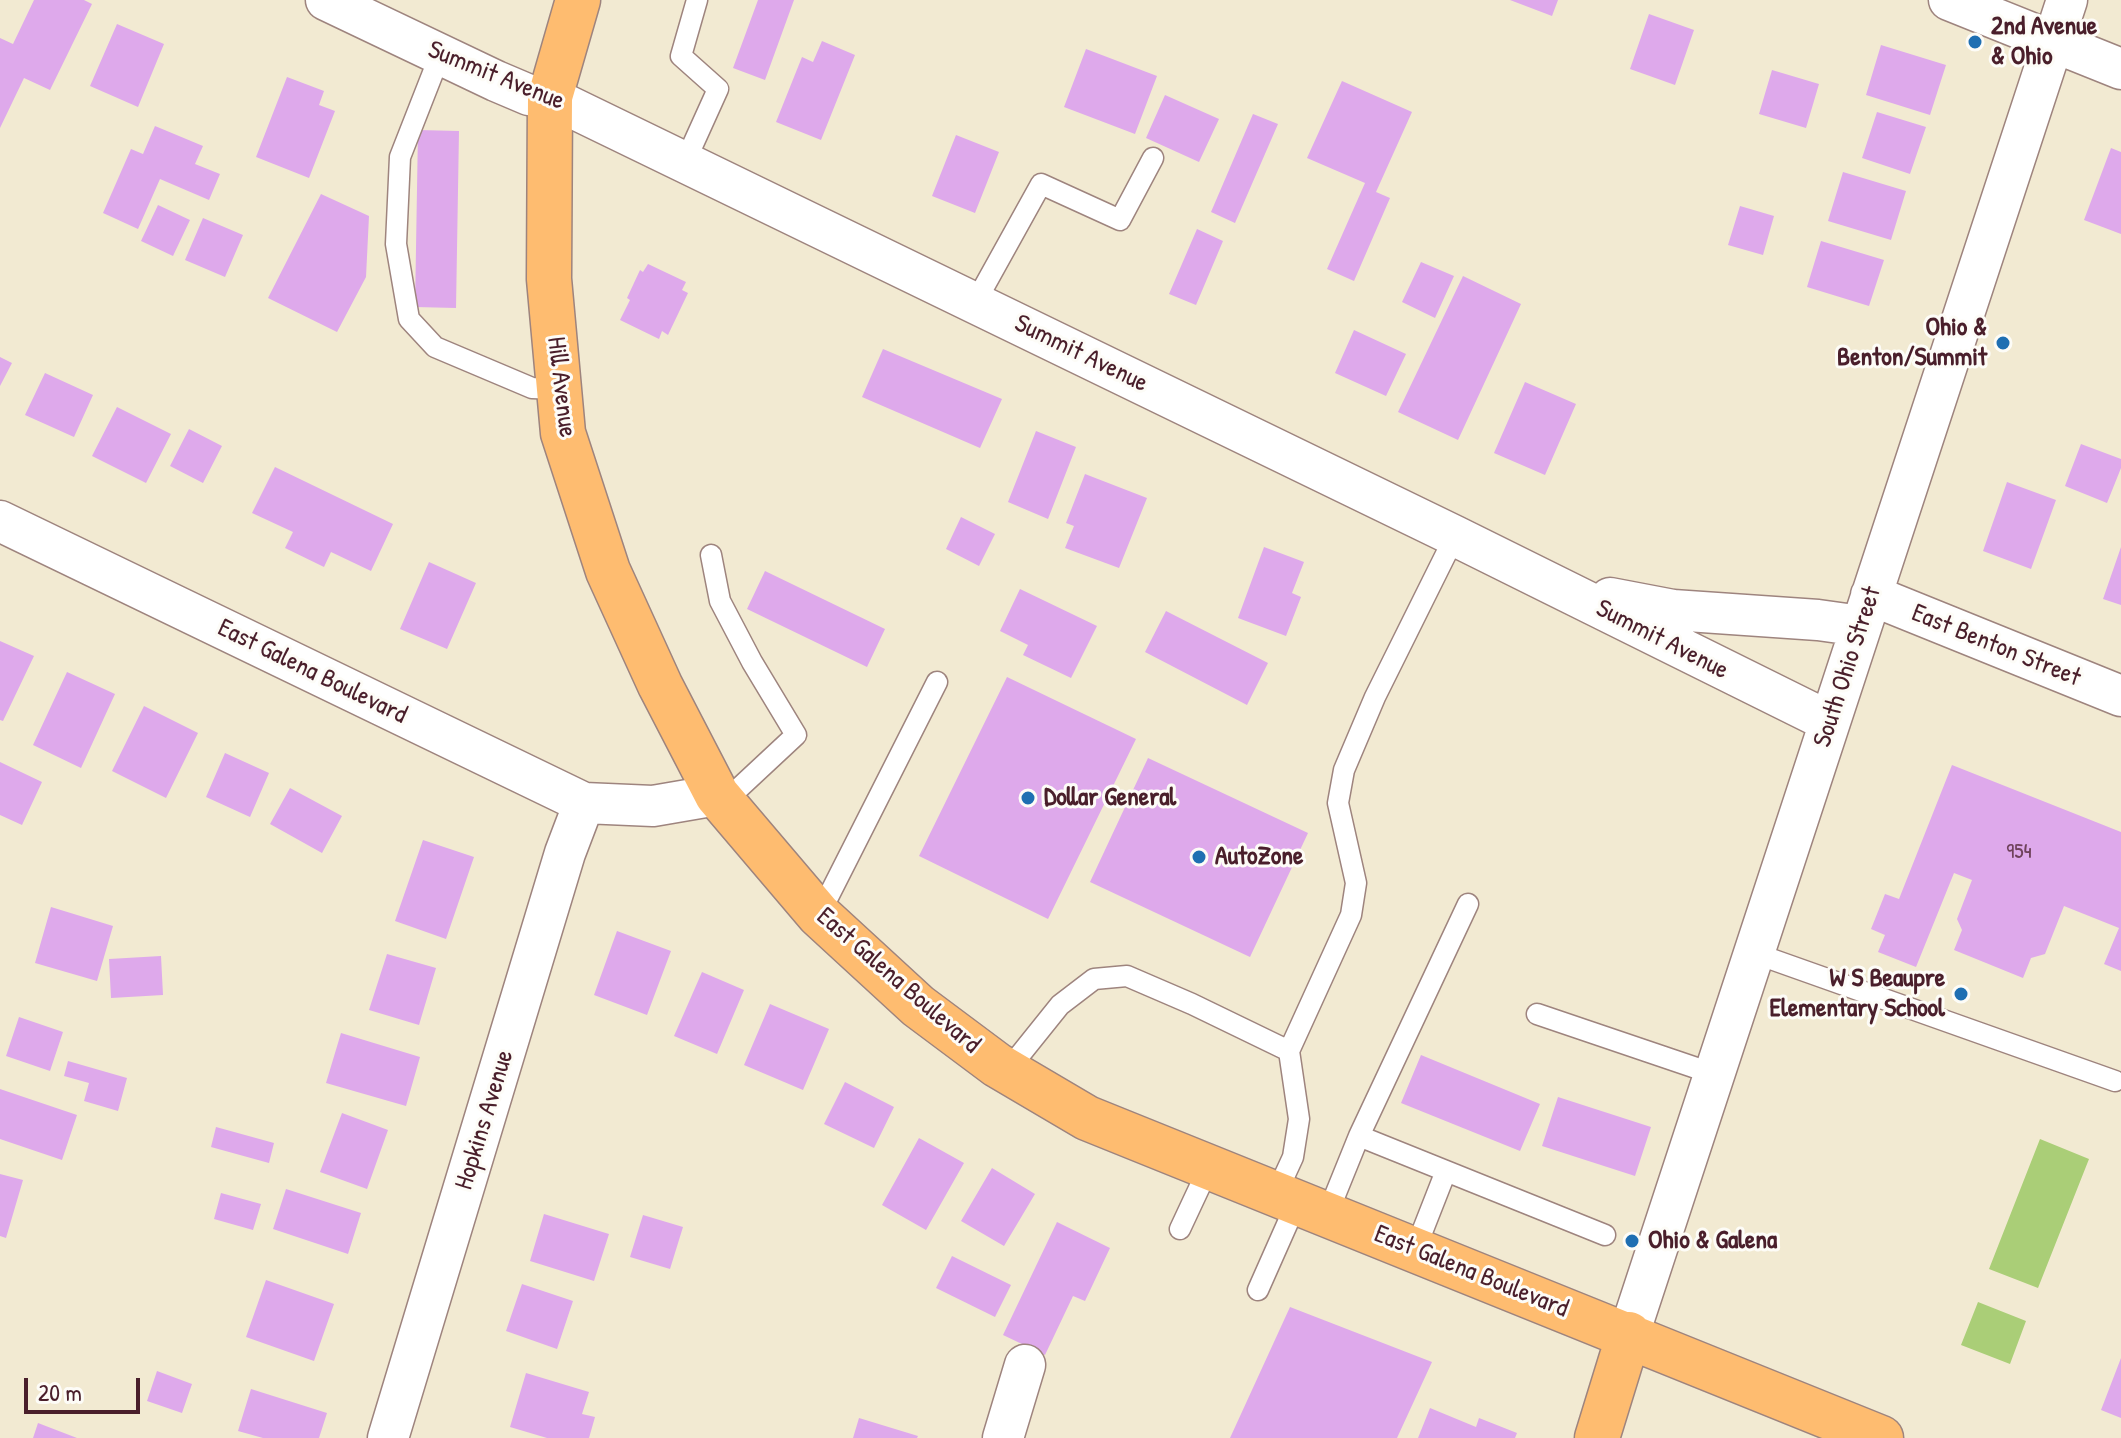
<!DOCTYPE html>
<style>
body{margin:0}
#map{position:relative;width:2121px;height:1438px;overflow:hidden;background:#f2ead2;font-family:"Patrick Hand",sans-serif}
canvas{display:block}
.scale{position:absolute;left:24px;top:1378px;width:116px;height:36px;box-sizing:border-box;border:4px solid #4a1f2b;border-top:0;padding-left:10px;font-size:24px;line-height:28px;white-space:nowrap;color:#4a1f2b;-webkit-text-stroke:6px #fdfcf7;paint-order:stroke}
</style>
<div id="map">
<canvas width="2121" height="1438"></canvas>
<div class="scale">20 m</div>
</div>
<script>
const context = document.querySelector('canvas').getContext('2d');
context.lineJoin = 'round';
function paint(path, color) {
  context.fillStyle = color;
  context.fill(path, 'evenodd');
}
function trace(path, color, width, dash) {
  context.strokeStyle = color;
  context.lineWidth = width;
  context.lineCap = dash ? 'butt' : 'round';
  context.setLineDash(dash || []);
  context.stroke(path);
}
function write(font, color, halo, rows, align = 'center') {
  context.font = font + ' "Patrick Hand",sans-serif';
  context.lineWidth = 6;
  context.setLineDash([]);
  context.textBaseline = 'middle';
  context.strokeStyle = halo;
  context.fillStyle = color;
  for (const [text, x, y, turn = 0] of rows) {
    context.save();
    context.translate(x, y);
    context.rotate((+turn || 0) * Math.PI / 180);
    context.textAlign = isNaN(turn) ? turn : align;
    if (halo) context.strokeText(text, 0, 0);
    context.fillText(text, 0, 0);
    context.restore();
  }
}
paint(new Path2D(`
 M2040,1139l49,20 -51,129 -49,-19z
 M1978,1302l48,19 -16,43 -49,-19z`), '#aace77');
paint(new Path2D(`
 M34,0h50l8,4 -42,86 -26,-12 -24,50v-90l13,6z
 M758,0h36l-29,80 -32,-12z
 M1510,0h48l-6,16z
 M1649,14l45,16 -19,55 -45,-16z
 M117,24l47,20 -26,63 -48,-21z
 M822,41l33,14 -34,85 -45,-18 26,-65 11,5z
 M1881,45l65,20 -16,50 -64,-20z
 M1086,49l71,27 -22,58 -71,-27z
 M1772,70l47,14 -13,44 -47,-14z
 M287,77l37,14 -5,14 16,6 -26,67 -53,-21z
 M1342,81l70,31 -36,80 14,6 -36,83 -27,-12 38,-86 -58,-25z
 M1165,95l54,24 -20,43 -53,-24z
 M1877,112l49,15 -16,47 -48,-16z
 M1253,114l25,10 -43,99 -24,-11z
 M155,126l48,20 -8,18 25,10 -11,26 -49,-21 -22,50 -35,-16 28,-64 12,5z
 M418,130l41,1 -3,177 -41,-1z
 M956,135l43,17 -24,61 -43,-17z
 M2111,148l10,4v82l-37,-14z
 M1843,172l63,19 -15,49 -63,-19z
 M321,194l48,22 -3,61 -29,55 -69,-34z
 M158,205l32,15 -17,36 -32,-15z
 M1740,206l34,10 -11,39 -35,-10z
 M203,218l40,17 -18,42 -40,-17z
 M1197,229l26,12 -27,64 -27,-11z
 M1821,241l63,19 -15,46 -62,-19z
 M1421,262l33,14 -19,42 -33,-16z
 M648,264l38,18 -4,8 6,3 -20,42 -6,-4 -3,8 -39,-19 10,-20 -3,-2 13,-28 3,2z
 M1463,276l58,28 -63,136 -60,-28z
 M1354,330l52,24 -20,42 -51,-23z
 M883,349l119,50 -22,49 -118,-51z
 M0,357l12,6 -12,23z
 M45,373l48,22 -19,42 -49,-22z
 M1525,382l51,22 -31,71 -51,-22z
 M117,407l54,27 -25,49 -54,-27z
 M189,429l33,17 -19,37 -33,-17z
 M1036,431l40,16 -28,72 -40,-17z
 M2081,444l40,15v9l-14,35 -42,-17z
 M275,467l118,57 -22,47 -40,-19 -7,15 -39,-19 8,-16 -41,-19z
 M1085,474l62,24 -28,70 -54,-20 9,-22 -8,-3z
 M2007,482l49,18 -25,69 -48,-18z
 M961,517l34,17 -16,32 -33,-17z
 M1264,547l40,15 -12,31 9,4 -15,39 -48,-18z
 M2121,547v58l-18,-6z
 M429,562l47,21 -29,66 -47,-20z
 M765,571l120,58 -18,38 -120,-58z
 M1020,589l77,37 -26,52 -48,-23 5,-10 -28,-14z
 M1166,611l102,52 -21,42 -102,-53z
 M0,641l34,15 -31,65 -3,-1z
 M67,672l48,22 -34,74 -48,-23z
 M1007,677l129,62 -88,180 -129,-63z
 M144,706l54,27 -32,65 -54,-27z
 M225,753l44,20 -19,44 -44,-20z
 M1148,758l160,75 -58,124 -160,-75z
 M0,762l42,20 -20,43 -22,-10z
 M1952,765l169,67v139l-17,-7 15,-36 -55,-22 -19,48 -14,4 -8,20 -69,-28 8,-20 -5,-11 15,-39 -18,-7 -38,94 -38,-15 7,-17 -14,-6 14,-35 14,5z
 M290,788l52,28 -20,37 -52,-29z
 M423,840l51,17 -28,82 -51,-18z
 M51,907l62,19 -16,55 -62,-18z
 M617,931l54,20 -24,64 -53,-20z
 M387,954l49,14 -17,57 -50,-15z
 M161,956l2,39 -52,3 -2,-39z
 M702,972l42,18 -27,64 -43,-18z
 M770,1004l59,25 -26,61 -59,-25z
 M19,1017l44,15 -13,39 -44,-15z
 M341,1033l79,24 -14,49 -80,-23z
 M1421,1055l119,49 -20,47 -119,-48z
 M68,1061l59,17 -9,33 -34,-10 5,-18 -25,-7z
 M845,1082l49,25 -20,41 -50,-24z
 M0,1089l77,26 -15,45 -62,-21z
 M1558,1097l93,30 -16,49 -93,-30z
 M342,1113l46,17 -21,59 -47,-17z
 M216,1127l58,16 -5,20 -58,-16z
 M919,1138l45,25 -38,67 -44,-25z
 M992,1168l43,26 -31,52 -43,-25z
 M0,1174l23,6 -17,58 -6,-2z
 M286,1189l75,24 -13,41 -75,-25z
 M221,1193l40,11 -8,26 -39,-11z
 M544,1214l65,20 -15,47 -64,-20z
 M643,1215l40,12 -13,42 -40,-12z
 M1057,1222l53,26 -25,53 -12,-5 -28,59 -42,-20z
 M952,1256l59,29 -16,32 -59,-29z
 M266,1280l68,24 -20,57 -68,-24z
 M522,1284l51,17 -16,48 -51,-18z
 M1290,1307l142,55 -35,76h-167z
 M2121,1358v60l-20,-8z
 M157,1371l35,13 -10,29 -35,-12z
 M526,1373l63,19 -7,22 13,3 -6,21h-42l-37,-11z
 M251,1389l76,24 -8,25h-56l-25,-7z
 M1430,1408l46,19 3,-9 38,15 -2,5h-97z
 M859,1418l59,18 -1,2h-64z
 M38,1423l39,15h-44z`), '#dea9eb');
const service = new Path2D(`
 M440,55l-40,102 -4,87 13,75 26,28 97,41 27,1
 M685,162l33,-73 -37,-33 16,-56
 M975,303l66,-119 79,36 33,-62
 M711,555l9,46 32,61 44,73 -73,68
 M1468,904l-109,232 246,99
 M819,915l118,-233
 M1754,953l361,128
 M1537,1014l177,60
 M1007,1071l53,-66 34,-26 33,-3 65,28 97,47
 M1276,1194l17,-37 6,-38 -10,-68 62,-136 5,-32 -18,-80 6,-33 31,-73 80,-161
 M1327,1215l32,-79
 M1180,1229l29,-62
 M1415,1250l31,-79
 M1258,1290l39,-88`);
const minor = new Path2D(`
 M326,0l170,81 33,14 21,2 905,439 375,186
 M1949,0l172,69
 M0,521l584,282 69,3 64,-11
 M1871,595l250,101
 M1610,598l63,12 145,10 43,6
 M1629,1334l438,-1334
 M388,1438l177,-585 19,-50
 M1003,1438l22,-73`);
const primary = new Path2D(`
 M578,0l-28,97 -1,182 14,154 45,138 52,114 57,110 102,120 99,91 79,59 90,53 794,320
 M1597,1438l32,-104`);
trace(service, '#9e847e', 23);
trace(minor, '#9e847e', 43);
trace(primary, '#9e847e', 47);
trace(service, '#fff', 20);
trace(minor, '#fff', 40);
trace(primary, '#febc70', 44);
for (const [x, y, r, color] of [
 [1975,42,8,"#1f6fb2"],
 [2003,343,8,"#1f6fb2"],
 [1028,798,8,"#1f6fb2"],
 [1199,857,8,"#1f6fb2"],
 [1961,994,8,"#1f6fb2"],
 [1632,1241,8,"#1f6fb2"]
]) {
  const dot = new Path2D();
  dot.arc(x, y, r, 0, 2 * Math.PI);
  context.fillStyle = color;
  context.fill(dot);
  trace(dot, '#fdfcf7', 3);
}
write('22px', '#6f425b', null, [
 ["954",2019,852]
]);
write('bold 26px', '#4a1f2b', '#fdfcf7', [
 ["2nd Avenue",1991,27],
 ["& Ohio",1991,57],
 ["Ohio &",1987,328,"right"],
 ["Benton/Summit",1987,358,"right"],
 ["Dollar General",1044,798],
 ["AutoZone",1215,857],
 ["W S Beaupre",1945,979,"right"],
 ["Elementary School",1945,1009,"right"],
 ["Ohio & Galena",1648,1241]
], 'left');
write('26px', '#4a1f2b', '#fdfcf7', [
 ["Summit Avenue",496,76,22],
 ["Summit Avenue",1081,354,26],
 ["Hill Avenue",561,387,83],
 ["Summit Avenue",1662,640,27],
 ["East Benton Street",1996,646,22],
 ["South Ohio Street",1848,667,-72],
 ["East Galena Boulevard",312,672,26],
 ["East Galena Boulevard",898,981,41],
 ["Hopkins Avenue",485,1120,-73],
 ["East Galena Boulevard",1471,1272,22]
]);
</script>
